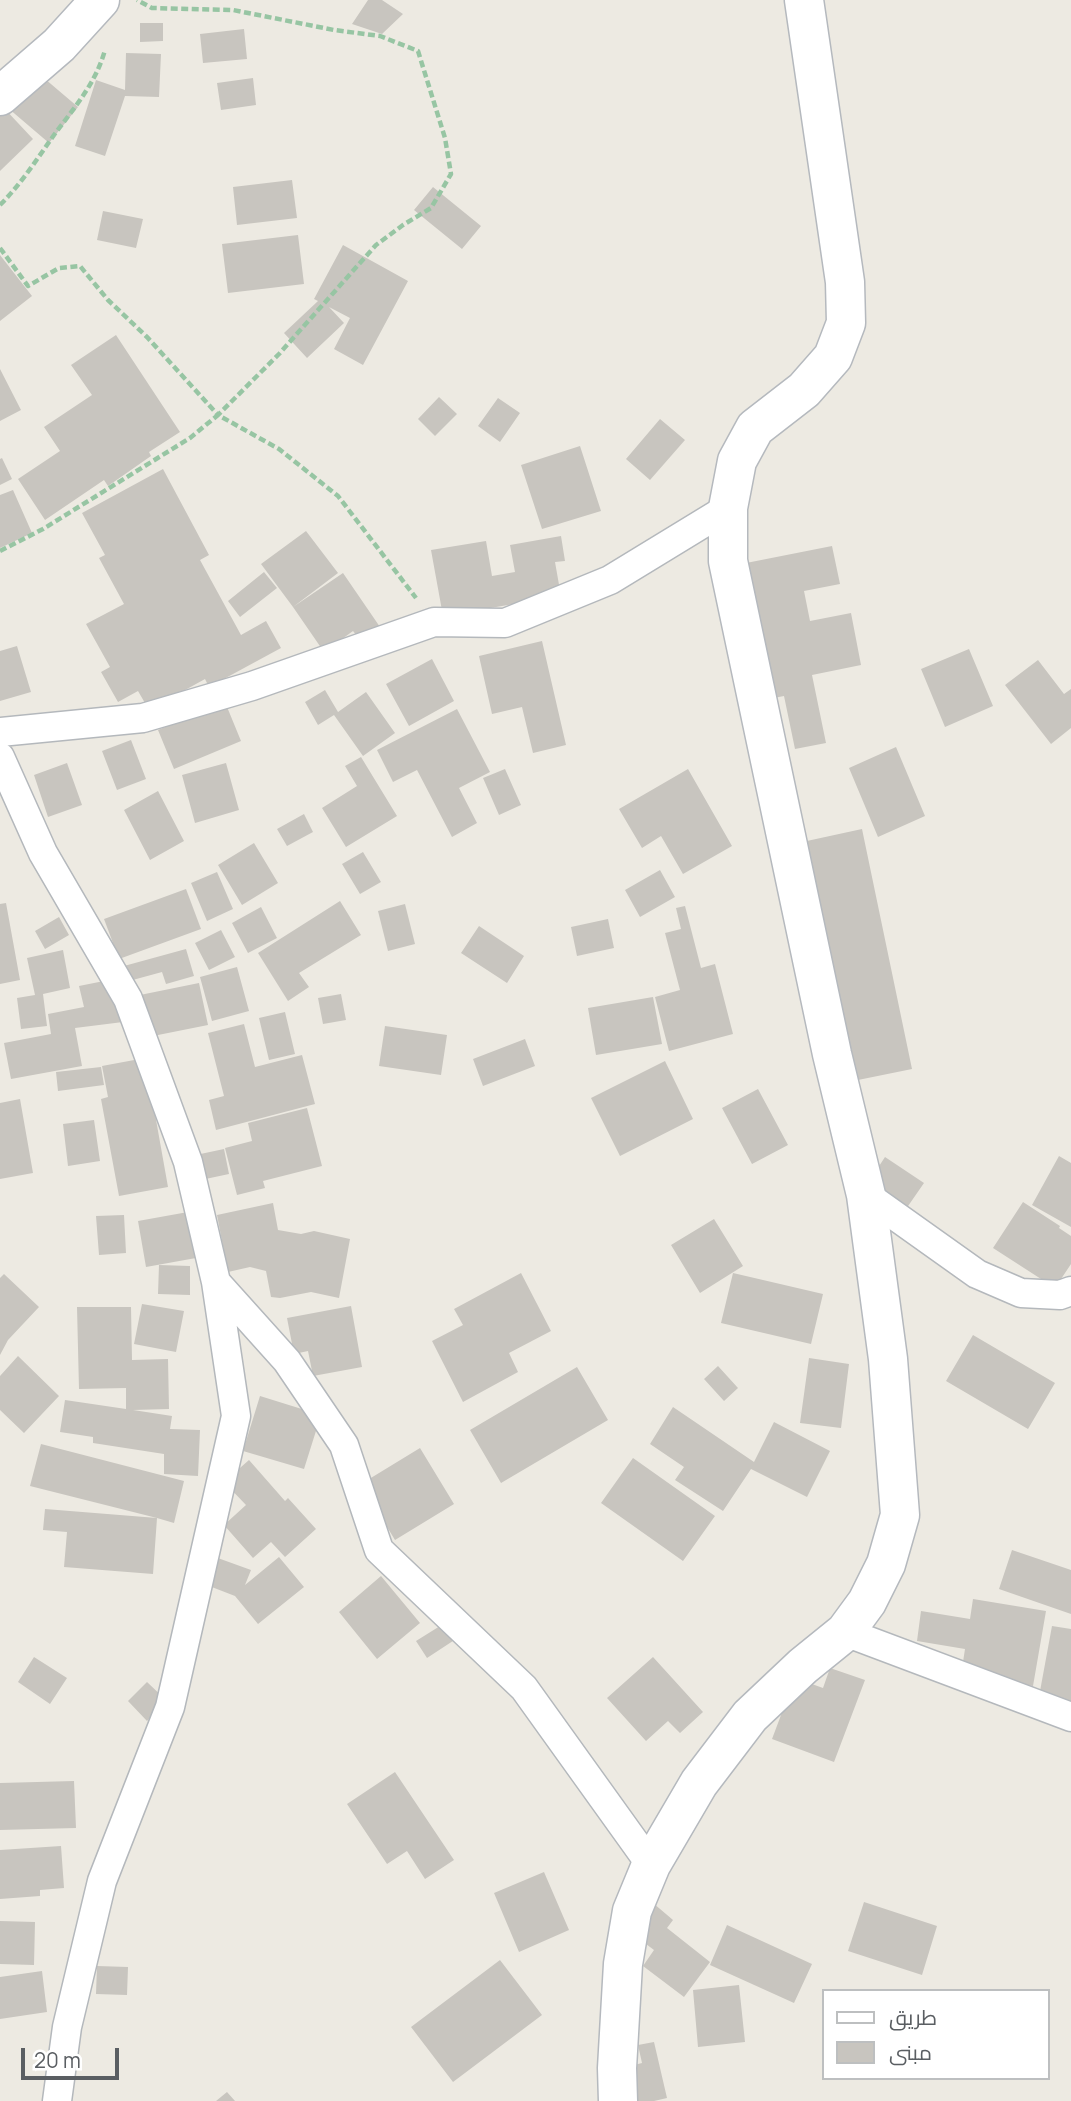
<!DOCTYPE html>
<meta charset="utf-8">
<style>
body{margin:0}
#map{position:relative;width:1071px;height:2101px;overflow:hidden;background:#edeae2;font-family:Manrope,Cairo,sans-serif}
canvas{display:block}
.legend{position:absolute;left:822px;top:1989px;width:228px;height:91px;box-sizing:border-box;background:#fff;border:2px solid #bdbfc0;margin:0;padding:9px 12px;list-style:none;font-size:21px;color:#5a5e62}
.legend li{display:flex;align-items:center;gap:14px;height:35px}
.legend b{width:35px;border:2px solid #bdbfc0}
.scale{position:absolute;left:21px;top:2048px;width:98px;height:32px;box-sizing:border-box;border:4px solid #5a5e62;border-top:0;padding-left:9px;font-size:21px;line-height:24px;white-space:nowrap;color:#5a5e62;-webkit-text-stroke:5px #fff;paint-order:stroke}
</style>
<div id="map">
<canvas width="1071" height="2101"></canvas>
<ul class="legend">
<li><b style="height:9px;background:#fff"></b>طريق</li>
<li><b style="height:19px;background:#c8c5bf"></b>مبنى</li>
</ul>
<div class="scale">20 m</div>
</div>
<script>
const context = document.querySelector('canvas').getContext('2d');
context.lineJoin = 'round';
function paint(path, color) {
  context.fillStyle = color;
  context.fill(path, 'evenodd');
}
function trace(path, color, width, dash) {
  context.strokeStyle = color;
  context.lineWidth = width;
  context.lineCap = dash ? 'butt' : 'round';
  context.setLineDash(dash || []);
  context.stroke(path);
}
paint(new Path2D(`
 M368,0h14l21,14 -21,20 -30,-10z
 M140,23h23v18l-23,1z
 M244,29l3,30 -44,4 -3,-29z
 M126,53l35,1 -2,43 -34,-1 -20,60 -30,-10 21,-66 29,10z
 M38,73l40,34 -29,36 -41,-35z
 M253,78l3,27 -35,5 -4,-27z
 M3,107l30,32 -33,32v-61z
 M292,180l5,38 -60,7 -4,-38z
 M433,187l48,39 -19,23 -48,-39z
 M103,211l40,8 -7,29 -39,-8z
 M298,235l6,49 -76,9 -6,-49z
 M343,245l65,36 -45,84 -29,-16 16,-31 -21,-11 15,16 -37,35 -23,-25 34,-32 -4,-2z
 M0,255l32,41 -32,25z
 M116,335l64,97 -31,20 2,4 -43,30 -4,-6 -59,40 -27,-41 42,-28 -16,-24 48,-32 -21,-30z
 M0,369l21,41 -21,11z
 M439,397l18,17 -22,22 -17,-17z
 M498,398l22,15 -20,29 -22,-16z
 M660,419l25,21 -35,40 -24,-21z
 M580,446l21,65 -59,18 -21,-64z
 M2,458l10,21 -12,6v-26z
 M163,469l46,86 -9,5 41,75 25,-14 15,27 -72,39 -4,-8 -56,31 -11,-19 -20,11 -17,-30 9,-5 -24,-43 38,-20 -25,-46 6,-3 -23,-42z
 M13,490l19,43 -32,15v-53z
 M306,531l32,42 -45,34 -32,-43z
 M561,536l4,25 -10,1 6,34 -118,20 -12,-66 55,-9 6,35 23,-4 -5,-27z
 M832,546l8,38 -36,7 6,30 41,-8 10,52 -49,10 14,68 -31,6 -11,-53 -21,4 -27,-135z
 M264,572l13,16 -37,29 -12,-16z
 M343,573l37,54 -19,14 -8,-10 -29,21 -31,-45z
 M542,641l24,104 -33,8 -11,-46 -30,7 -13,-58z
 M17,646l14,46 -31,9v-50z
 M969,649l24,57 -48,21 -24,-58z
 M432,659l22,42 -45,25 -23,-42z
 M1038,660l26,34 7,-5v39l-20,16 -46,-59z
 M325,690l13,22 28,-20 29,41 -32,23 -29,-41 -16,10 -13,-23z
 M225,702l16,39 -67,28 -16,-39z
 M457,709l33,63 -31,16 18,35 -25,14 -35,-67 -24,12 -16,-32z
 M131,740l15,39 -29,11 -15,-39z
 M896,747l29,69 -47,21 -29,-69z
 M361,757l36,59 -51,31 -24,-39 35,-22 -12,-20z
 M67,763l15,42 -34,12 -14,-42z
 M226,763l13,47 -44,13 -13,-48z
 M505,769l16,36 -22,10 -16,-37z
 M688,769l44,77 -49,28 -22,-38 -19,12 -23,-39z
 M158,791l26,50 -34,19 -26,-50z
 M304,814l9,18 -26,14 -10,-17z
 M862,829l50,240 -59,12 -60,-237z
 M254,843l24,40 -36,22 -24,-40z
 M363,852l18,30 -21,12 -18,-30z
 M660,870l15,27 -35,20 -15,-27z
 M217,872l16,37 -26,12 -16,-38z
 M186,889l15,40 -82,30 -15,-40z
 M340,901l21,34 -62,38 10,14 -21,14 -30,-48z
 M6,903l14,77 -20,4v-80z
 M405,904l10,40 -27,7 -10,-40z
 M685,906l16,62 14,-4 18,70 -64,17 -14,-54 25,-7 -15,-57 16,-4 -5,-21z
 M261,907l16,31 -29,15 -16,-30z
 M59,917l10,18 -24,14 -10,-18z
 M608,919l6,29 -37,8 -6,-29z
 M479,926l45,30 -17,27 -46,-30z
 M221,930l14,27 -26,13 -14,-27z
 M186,949l8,27 -28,8 -4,-12 -33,9 -5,-15z
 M63,950l7,38 -27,6 4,32 -26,3 -4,-31 18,-3 -8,-37z
 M237,967l12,44 -37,10 -12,-44z
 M114,979l9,43 -48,6 7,38 -71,13 -7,-36 47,-9 -3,-20 36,-7 -5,-21z
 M199,983l9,42 -60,12 -8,-42z
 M341,994l5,26 -23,4 -5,-26z
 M653,997l9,47 -66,11 -8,-47z
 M285,1012l10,42 -26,6 -10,-42z
 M244,1024l11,43 47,-12 13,49 -99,26 -7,-30 15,-4 -16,-63z
 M385,1026l62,9 -6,40 -62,-9z
 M525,1039l10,27 -52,20 -10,-27z
 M145,1058l23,129 -49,9 -18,-97 7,-2 -6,-31z
 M665,1061l28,58 -73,37 -29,-58z
 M101,1067l3,18 -46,6 -2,-19z
 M758,1089l30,56 -36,19 -30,-56z
 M20,1099l13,74 -33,6v-76z
 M307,1108l15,58 -59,15 2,7 -28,7 -12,-47 27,-7 -4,-18z
 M94,1120l6,41 -32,5 -5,-42z
 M224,1149l5,25 -33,7 -5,-25z
 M1059,1156l12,7v64l-39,-22z
 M885,1157l39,26 -18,26 -38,-26z
 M1023,1202l37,24 -1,2 12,8v28l-16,24 -62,-40z
 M273,1203l5,27 23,4 13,-3 36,8 -11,59 -28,-6 -31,6 -9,-1 -5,-26 -16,-4 -22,5 -11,-57z
 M188,1212l8,46 -50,9 -8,-46z
 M124,1215l2,38 -27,2 -3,-39z
 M714,1219l29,47 -43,27 -29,-48z
 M159,1265l31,1v29l-32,-1z
 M521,1273l30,58 -42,22 9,19 -55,30 -31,-61 31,-16 -9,-16z
 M733,1273l90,21 -12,50 -90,-21z
 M4,1274l35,33 -31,33 -8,15v-77z
 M142,1304l42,7 -8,41 -42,-8z
 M351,1306l11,61 -49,9 -5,-25 -14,3 -7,-36z
 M77,1307h54l1,53 36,-1 1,50 -36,1 39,6 -2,13 30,1 -2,46 -34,-2v-20l-71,-11v-6l-33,-5 5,-32 61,9v-21l-47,1z
 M973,1335l82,48 -27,46 -82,-48z
 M18,1356l41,40 -35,37 -24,-23v-34z
 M809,1358l40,6 -8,64 -41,-5z
 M718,1366l20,22 -14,13 -20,-22z
 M577,1367l31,53 -107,63 -31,-53z
 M260,1396l61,19 -17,54 -61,-18z
 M673,1407l81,55 20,-40 56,29 -23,46 -56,-28 -28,42 -48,-31 9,-13 -34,-23z
 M41,1444l143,37 -10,42 -17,-5 -4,56 -89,-7 3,-35 -24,-2 2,-21 112,9 -127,-32z
 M420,1448l34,56 -59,36 -34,-56z
 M633,1458l82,58 -32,45 -82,-58z
 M249,1460l36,41 3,-3 28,31 -31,28 -14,-15 -18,16 -29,-33 22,-20 -22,-23z
 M1012,1550l59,20v44l-72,-25z
 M215,1557l36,13 -6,15 34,-28 25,30 -46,37 -23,-28 -31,-12z
 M381,1576l39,47 -43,36 -38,-47z
 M973,1599l73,12 -13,75 -72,-11 4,-26 -48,-8 4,-30 49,8z
 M448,1621l11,16 -32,21 -11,-17z
 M1052,1626l19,3v79l-33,-6z
 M34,1657l33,21 -17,26 -32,-22z
 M653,1657l50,55 -23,21 -12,-12 -22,20 -39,-43z
 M830,1668l35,12 -31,82 -62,-23 23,-61 28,10z
 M147,1682l20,19 -20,20 -19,-20z
 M395,1772l59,88 -29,19 -18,-28 -20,13 -40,-60z
 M74,1781l2,47 -76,2v-47z
 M61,1846l3,42 -24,2v6l-40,3v-49z
 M544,1872l25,58 -50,22 -25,-59z
 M864,1902l73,24 -15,49 -74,-24z
 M653,1903l20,17 -6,8 43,34 -26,35 -41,-31 11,-16 -24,-18z
 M0,1921l35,1 -1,43 -34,-1z
 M727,1925l85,39 -18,39 -84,-38z
 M500,1960l42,55 -89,67 -42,-55z
 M97,1966l31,1 -1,28 -31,-1z
 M42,1971l5,41 -47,7v-42z
 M739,1985l6,57 -47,5 -5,-57z
 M654,2042l13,56 -13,3h-25l-7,-33 20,-5 -4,-18z
 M227,2092l8,9h-19z`), '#c8c5bf');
const street = new Path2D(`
 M0,732l143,-14 109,-32 182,-64 71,1 105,-43 118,-72
 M0,757l43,96 85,146 60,163 28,120 20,134 -66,291 -68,174 -35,146 -10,74
 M866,1195l111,79 44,19 39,2 11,-4
 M216,1282l71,79 57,84 35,105 145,138 127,177
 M845,1632l226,85`);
const secondary = new Path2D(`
 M0,96l59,-51 41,-45
 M618,2101l-1,-33 6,-104 9,-53 19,-46 48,-82 51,-67 53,-50 42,-34 22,-30 19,-38 14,-49 -12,-156 -22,-164 -34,-141 -104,-493v-53l9,-47 18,-33 49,-38 29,-33 13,-34 -1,-41 -41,-282`);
trace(street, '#b4b8bc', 31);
trace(secondary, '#b5b9be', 41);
trace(new Path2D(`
 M0,205c21,-21 37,-46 54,-70 20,-27 42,-52 51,-85
 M0,248l28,38 31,-18 21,-2 28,34 39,37 71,78 61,-61 97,-109 27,-20 28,-17 20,-34 -6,-36 -27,-87 -38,-15 -46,-6 -101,-20 -81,-2 -15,-8
 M0,551l43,-22 147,-91 28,-23 61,34 59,47 78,102`), '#97c5a3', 4.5, [7, 3.5]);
trace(street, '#fff', 28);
trace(secondary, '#fff', 38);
</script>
